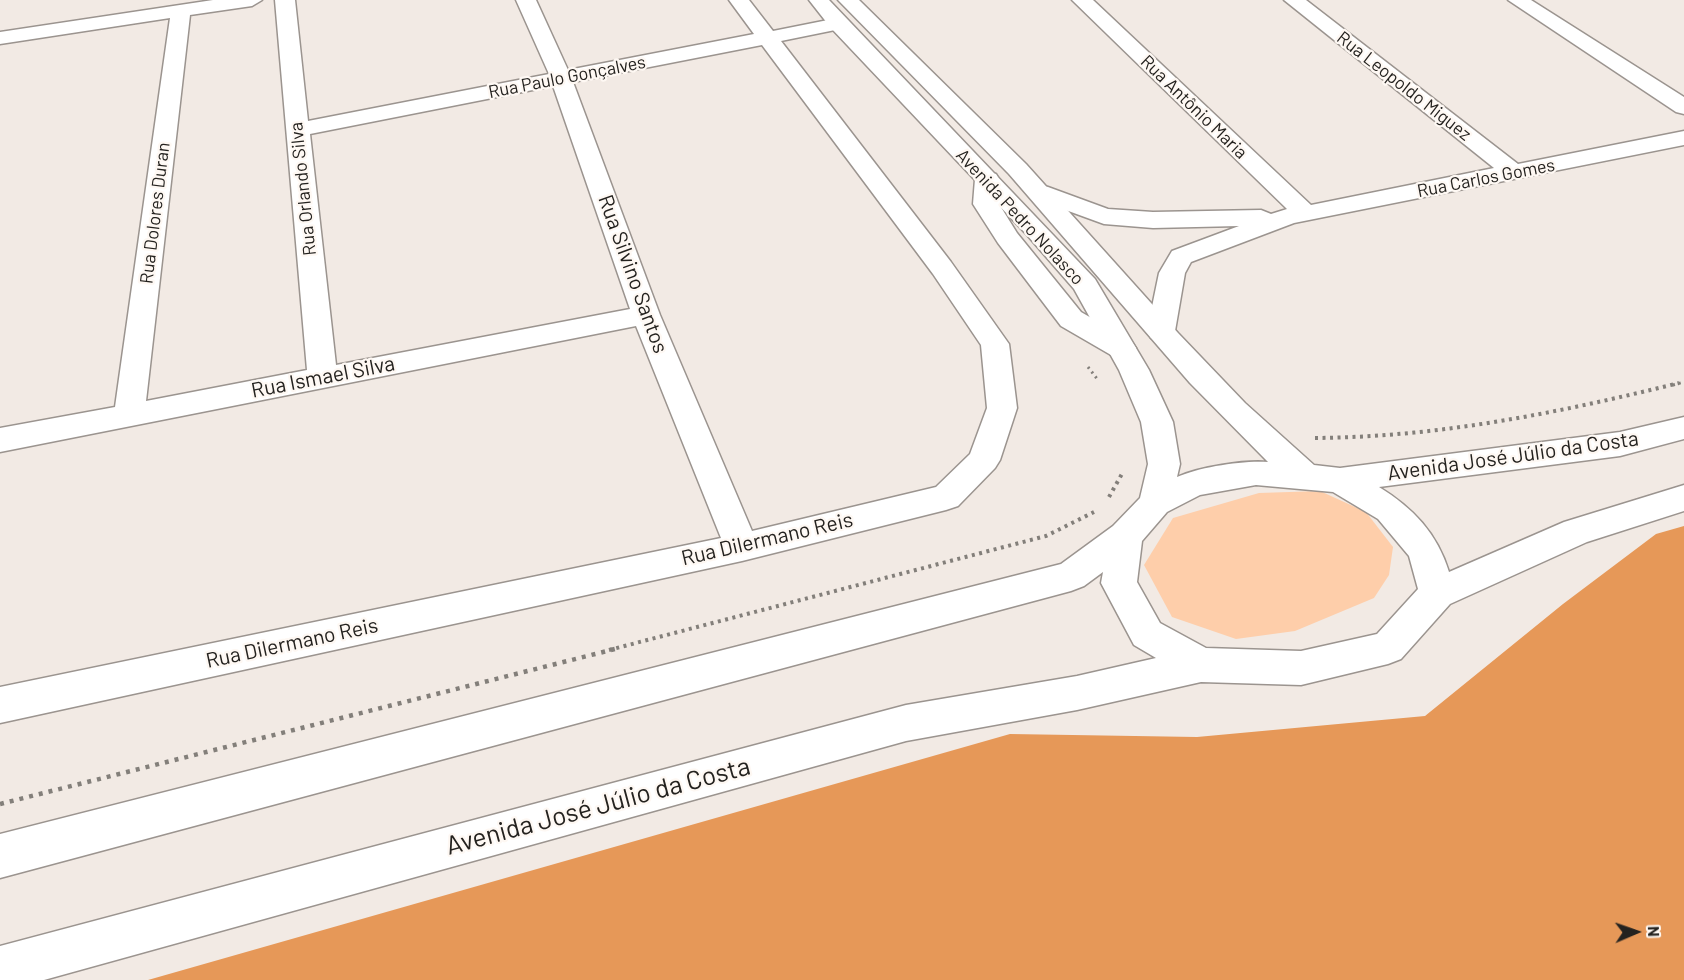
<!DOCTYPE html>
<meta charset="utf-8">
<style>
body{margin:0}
#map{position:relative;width:1684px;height:980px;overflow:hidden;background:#f2eae4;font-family:Barlow,sans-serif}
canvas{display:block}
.north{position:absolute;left:1606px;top:902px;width:60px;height:60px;-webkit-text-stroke:4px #fef8f3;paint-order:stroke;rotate:88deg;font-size:16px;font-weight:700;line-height:24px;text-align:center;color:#24221f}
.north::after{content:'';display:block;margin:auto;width:21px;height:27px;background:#24221f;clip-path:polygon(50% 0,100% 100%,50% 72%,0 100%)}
</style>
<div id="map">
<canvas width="1684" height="980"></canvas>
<div class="north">N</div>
</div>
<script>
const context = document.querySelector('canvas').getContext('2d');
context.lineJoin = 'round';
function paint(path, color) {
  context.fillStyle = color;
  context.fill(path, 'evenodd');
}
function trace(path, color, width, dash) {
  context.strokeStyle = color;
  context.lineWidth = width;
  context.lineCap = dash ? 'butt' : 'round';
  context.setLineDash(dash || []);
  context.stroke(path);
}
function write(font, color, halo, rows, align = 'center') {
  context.font = font + ' Barlow,sans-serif';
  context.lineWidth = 4.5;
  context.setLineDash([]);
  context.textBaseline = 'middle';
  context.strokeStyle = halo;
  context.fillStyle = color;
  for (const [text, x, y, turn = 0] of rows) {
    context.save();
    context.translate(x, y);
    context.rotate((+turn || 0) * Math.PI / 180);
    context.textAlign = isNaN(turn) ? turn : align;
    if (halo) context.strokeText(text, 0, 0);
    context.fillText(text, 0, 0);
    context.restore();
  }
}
paint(new Path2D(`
 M1320,491l46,21 27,35 -4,28 -15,23 -79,33 -59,8 -64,-22 -28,-52 29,-47 86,-25z`), '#feceaa');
paint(new Path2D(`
 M1684,526v454h-1536l862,-246 187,3 228,-21 138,-112 93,-70z`), '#e69858');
const minor = new Path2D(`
 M213,0h49l-10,6 -62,9 -44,386 161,-31 -32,-370h20l13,121 241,-47 -33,-74h20l32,70 186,-36 -25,-34h20l24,31 65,-13 7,2 3,4 -3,4 -64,13 170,221 58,82 8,64 -17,52 -5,8 -37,38 -12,4 -204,51 -742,162v-36l721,-149 -85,-212 -636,126v-24l115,-21 55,-389 -170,26v-12zM762,45l171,229 48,71 6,63 -17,46 -34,33 -184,44 -92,-216 -87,-233zM553,86l77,223 -294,56 -26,-231z
 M1072,0h21l218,205 183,-37 -210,-168h22l212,164 166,-33v14l-390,78 -103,39 -6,11 -10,58 -4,7 -10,2 -10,-2 -4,-7 12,-58 13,-22 67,-25 -86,2 -49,-4 -74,-27 -3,-5 3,-5 9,-2 9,2 60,22 45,3 108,-2 10,4 16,-5z
 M1508,0h23l153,97v17l-8,-2z
 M987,172l9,2 3,5v25l18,29 64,79 50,29 5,7 -5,7 -10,3 -10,-3 -50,-29 -63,-83 -25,-39 2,-25 3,-5z`);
const major = new Path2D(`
 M809,0h20l266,279 54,91 24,52 7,42 -3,13c22,-10 67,-17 91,-15l-78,-79 -181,-209 -171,-174h21l167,164 152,169 67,70 69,62 26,3 280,-36 64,-15v22l-64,17 -241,31c34,21 58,46 70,85l115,-50 120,-37v26l-97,31 -137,62 -49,55 -13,5 -87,21 -100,-3 -124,28 -171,31 -862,239h-44v-34l906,-241 171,-29 79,-18 -22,-13 -33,-62 2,-11 -19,14 -13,5 -1071,287v-44l1061,-270 52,-38 27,-28 8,-34 -7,-42 -22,-52 -45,-81 -47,-54 -196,-207zM1256,485l77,7 45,27 31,37 9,33 -41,45 -76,17 -95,-3 -46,-25 -23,-41 5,-41 25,-29 33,-17z`);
trace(minor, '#9b948f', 3);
trace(major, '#9b948f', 3);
trace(new Path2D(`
 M1088,367l10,13
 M1673,385l11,-3`), '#837f7a', 3, [2, 4]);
trace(new Path2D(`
 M1315,438c124,-1 243,-25 364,-55
 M1109,497l14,-25
 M609,650l437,-114 48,-24`), '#837f7a', 4, [3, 4.5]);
trace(new Path2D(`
 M0,804l615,-155`), '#837f7a', 4.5, [4, 6]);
paint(minor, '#fff');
paint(major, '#fff');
write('18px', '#24221f', '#fef8f3', [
 ["Rua Paulo Gonçalves",567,77,-11],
 ["Rua Leopoldo Miguez",1404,86,38],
 ["Rua Antônio Maria",1194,107,44],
 ["Rua Carlos Gomes",1486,178,-11],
 ["Rua Orlando Silva",303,189,-96],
 ["Rua Dolores Duran",155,213,-83],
 ["Avenida Pedro Nolasco",1020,217,47]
]);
write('21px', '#24221f', '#fef8f3', [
 ["Rua Silvino Santos",633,274,70],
 ["Rua Ismael Silva",323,377,-11],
 ["Avenida José Júlio da Costa",1513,456,-8],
 ["Rua Dilermano Reis",767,539,-13],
 ["Rua Dilermano Reis",292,643,-12]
]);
write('26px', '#24221f', '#fef8f3', [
 ["Avenida José Júlio da Costa",598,806,-15]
]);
</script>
